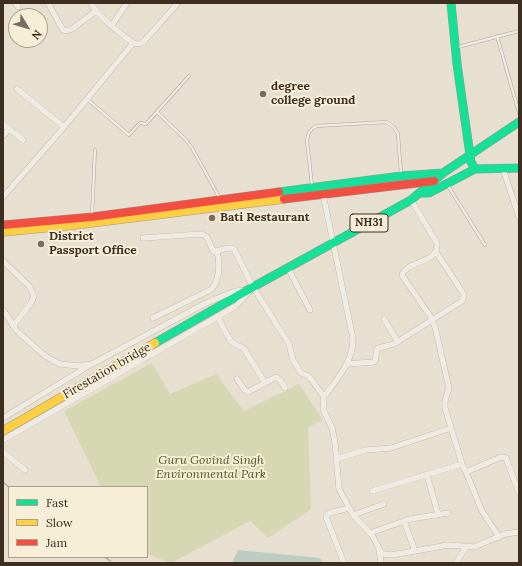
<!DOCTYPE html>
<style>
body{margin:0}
#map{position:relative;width:522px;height:566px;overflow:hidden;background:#e7e0d1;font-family:Lora,serif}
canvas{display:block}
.frame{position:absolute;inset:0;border:4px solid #3d2e20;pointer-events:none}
.legend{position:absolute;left:8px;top:486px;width:140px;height:72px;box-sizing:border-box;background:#f7eed8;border:1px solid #ada18e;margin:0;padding:5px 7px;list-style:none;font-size:12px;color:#3d2e20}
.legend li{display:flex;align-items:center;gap:8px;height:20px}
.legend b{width:20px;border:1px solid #ada18e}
.north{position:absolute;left:8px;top:8px;width:40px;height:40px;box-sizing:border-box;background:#f7eed8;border:1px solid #ada18e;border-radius:50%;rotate:128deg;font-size:11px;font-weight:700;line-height:16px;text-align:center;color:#3d2e20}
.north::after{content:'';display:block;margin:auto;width:14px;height:18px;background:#786c5e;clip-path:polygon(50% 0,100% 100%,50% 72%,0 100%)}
</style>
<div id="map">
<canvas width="522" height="566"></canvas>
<div class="frame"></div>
<ul class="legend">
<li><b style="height:5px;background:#16e098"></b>Fast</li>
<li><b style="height:5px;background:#ffcf43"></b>Slow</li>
<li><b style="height:5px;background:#f24e42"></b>Jam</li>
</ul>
<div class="north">N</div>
</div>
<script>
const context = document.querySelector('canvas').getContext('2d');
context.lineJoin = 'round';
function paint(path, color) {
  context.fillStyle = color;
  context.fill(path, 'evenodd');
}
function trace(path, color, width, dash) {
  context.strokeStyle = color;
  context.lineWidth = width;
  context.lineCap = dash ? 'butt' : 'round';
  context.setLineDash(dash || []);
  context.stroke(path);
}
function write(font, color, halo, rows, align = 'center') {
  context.font = font + ' Lora,serif';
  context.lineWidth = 4;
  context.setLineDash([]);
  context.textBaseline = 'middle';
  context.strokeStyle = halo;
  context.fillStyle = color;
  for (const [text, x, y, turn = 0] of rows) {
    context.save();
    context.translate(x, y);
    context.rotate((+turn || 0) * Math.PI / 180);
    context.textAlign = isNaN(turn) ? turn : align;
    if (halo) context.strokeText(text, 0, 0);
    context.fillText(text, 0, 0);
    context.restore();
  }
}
paint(new Path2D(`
 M152,363l18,31 46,-20 28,37 55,-27 24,36 -15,7 3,82 -43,29 -18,-17 -79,42 -24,-9v-67h-46l-37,-76z`), '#d6d7b3');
paint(new Path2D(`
 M238,550l82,8 3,5h-91z`), '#bcccc2');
const lane = new Path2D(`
 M497,36l22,77
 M458,47l61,-16
 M87,99l42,36 11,-12 6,1 43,-48
 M157,112l29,28 6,8 27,49
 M312,186l-5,-46c1,-7 3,-11 10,-14l69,-4c7,3 9,6 12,12l3,40
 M448,186l37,59
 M92,216l3,-66`);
const street = new Path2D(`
 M16,3l2,4
 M48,3l15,27 3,1 6,-2 24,-18
 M91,3c10,17 27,28 42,40 5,2 8,1 12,-3l33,-37
 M112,25l15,-22
 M17,89l47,38
 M3,124l20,16
 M3,136l6,-7
 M503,169l16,48
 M323,194l30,145c0,23 -16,40 -29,58l-1,12 9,19 3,14 4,47 14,26 19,20 9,17 3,2 7,1 24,-4 33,-6 26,2 31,-13 14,-2
 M3,197l61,-70 69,-84
 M411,200l26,43c2,21 -30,17 -35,32l28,41 5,11 14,61 -4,13v7l17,56 4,8 35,-15 5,1 13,35
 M143,238l59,-4 5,3 6,14c8,1 14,-6 21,-2l19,38 36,57 4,16 8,13 7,3 3,3 13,18
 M3,261l26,25 5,10 -3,7 -18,23
 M288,268l22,42
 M3,310l14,21 27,24 8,5 8,4 19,2 13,-2 112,-60 26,-11 11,-3
 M218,317c4,8 9,20 15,26 4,4 9,3 12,7l20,33 11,-6 4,3 5,8
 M153,318l59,-29c8,-11 8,-25 5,-38
 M384,319l14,23
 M347,364l27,-2c4,-3 0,-9 4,-14l16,-4 68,-43 2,-5 -1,-3 -27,-41
 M237,379l7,10 4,3 17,-9
 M3,418l87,-53
 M3,440l233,-134 13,-14
 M3,452l22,18
 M336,459l30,-9 25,-2 60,-20
 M466,472l16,39 17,26
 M427,475l11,39
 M372,491l90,-27
 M353,515l31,-11
 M404,521l11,30
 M370,533l40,-14 38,-6
 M379,550l2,13
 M344,563l-18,-46 3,-4 20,-5
 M456,563l10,-16`);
const fast = new Path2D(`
 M451,3l6,61 14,98 4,7 44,-1
 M279,192l122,-16 42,-3
 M420,193h9l46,-24
 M155,343l98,-56 158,-87 32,-27 76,-51`);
const slow = new Path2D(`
 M3,232l72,-7 209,-26
 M3,431l152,-88`);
const jam = new Path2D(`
 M284,199l150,-18
 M3,225l89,-8 187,-25`);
trace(lane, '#ada599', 3.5);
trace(street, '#ada599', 6);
trace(fast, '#9c958a', 9);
trace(slow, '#9c958a', 9);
trace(jam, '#9c958a', 9);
trace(lane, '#efebe3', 2.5);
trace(street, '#efebe3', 5.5);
trace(fast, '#16e098', 8);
trace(slow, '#ffcf43', 8);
trace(jam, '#f24e42', 8);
trace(new Path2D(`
 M3,482l6,5
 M105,557l8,6`), '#afaaa2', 1.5, [7, 7]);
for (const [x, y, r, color] of [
 [263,94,4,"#786c5e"],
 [212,218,4,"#786c5e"],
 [41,244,4,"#786c5e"]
]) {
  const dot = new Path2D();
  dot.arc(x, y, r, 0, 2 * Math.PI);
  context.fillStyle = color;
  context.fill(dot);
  trace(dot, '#f7eed8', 1.5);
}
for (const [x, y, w] of [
 [369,223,38]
]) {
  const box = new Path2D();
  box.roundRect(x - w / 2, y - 9, w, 18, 3);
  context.fillStyle = '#f7eed8';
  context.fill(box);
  trace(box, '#3d2e20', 1);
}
write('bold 11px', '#3d2e20', null, [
 ["NH31",369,223]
]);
write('bold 12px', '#3d2e20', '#f7eed8', [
 ["degree",271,87],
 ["college ground",271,101],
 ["Bati Restaurant",220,218],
 ["District",49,237],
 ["Passport Office",49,251]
], 'left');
write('12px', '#3d2e20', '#f7eed8', [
 ["Firestation bridge",107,371,-30]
]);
write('italic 12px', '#4d5a26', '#f7eed8', [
 ["Guru Govind Singh",211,461],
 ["Environmental Park",211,475]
]);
</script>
